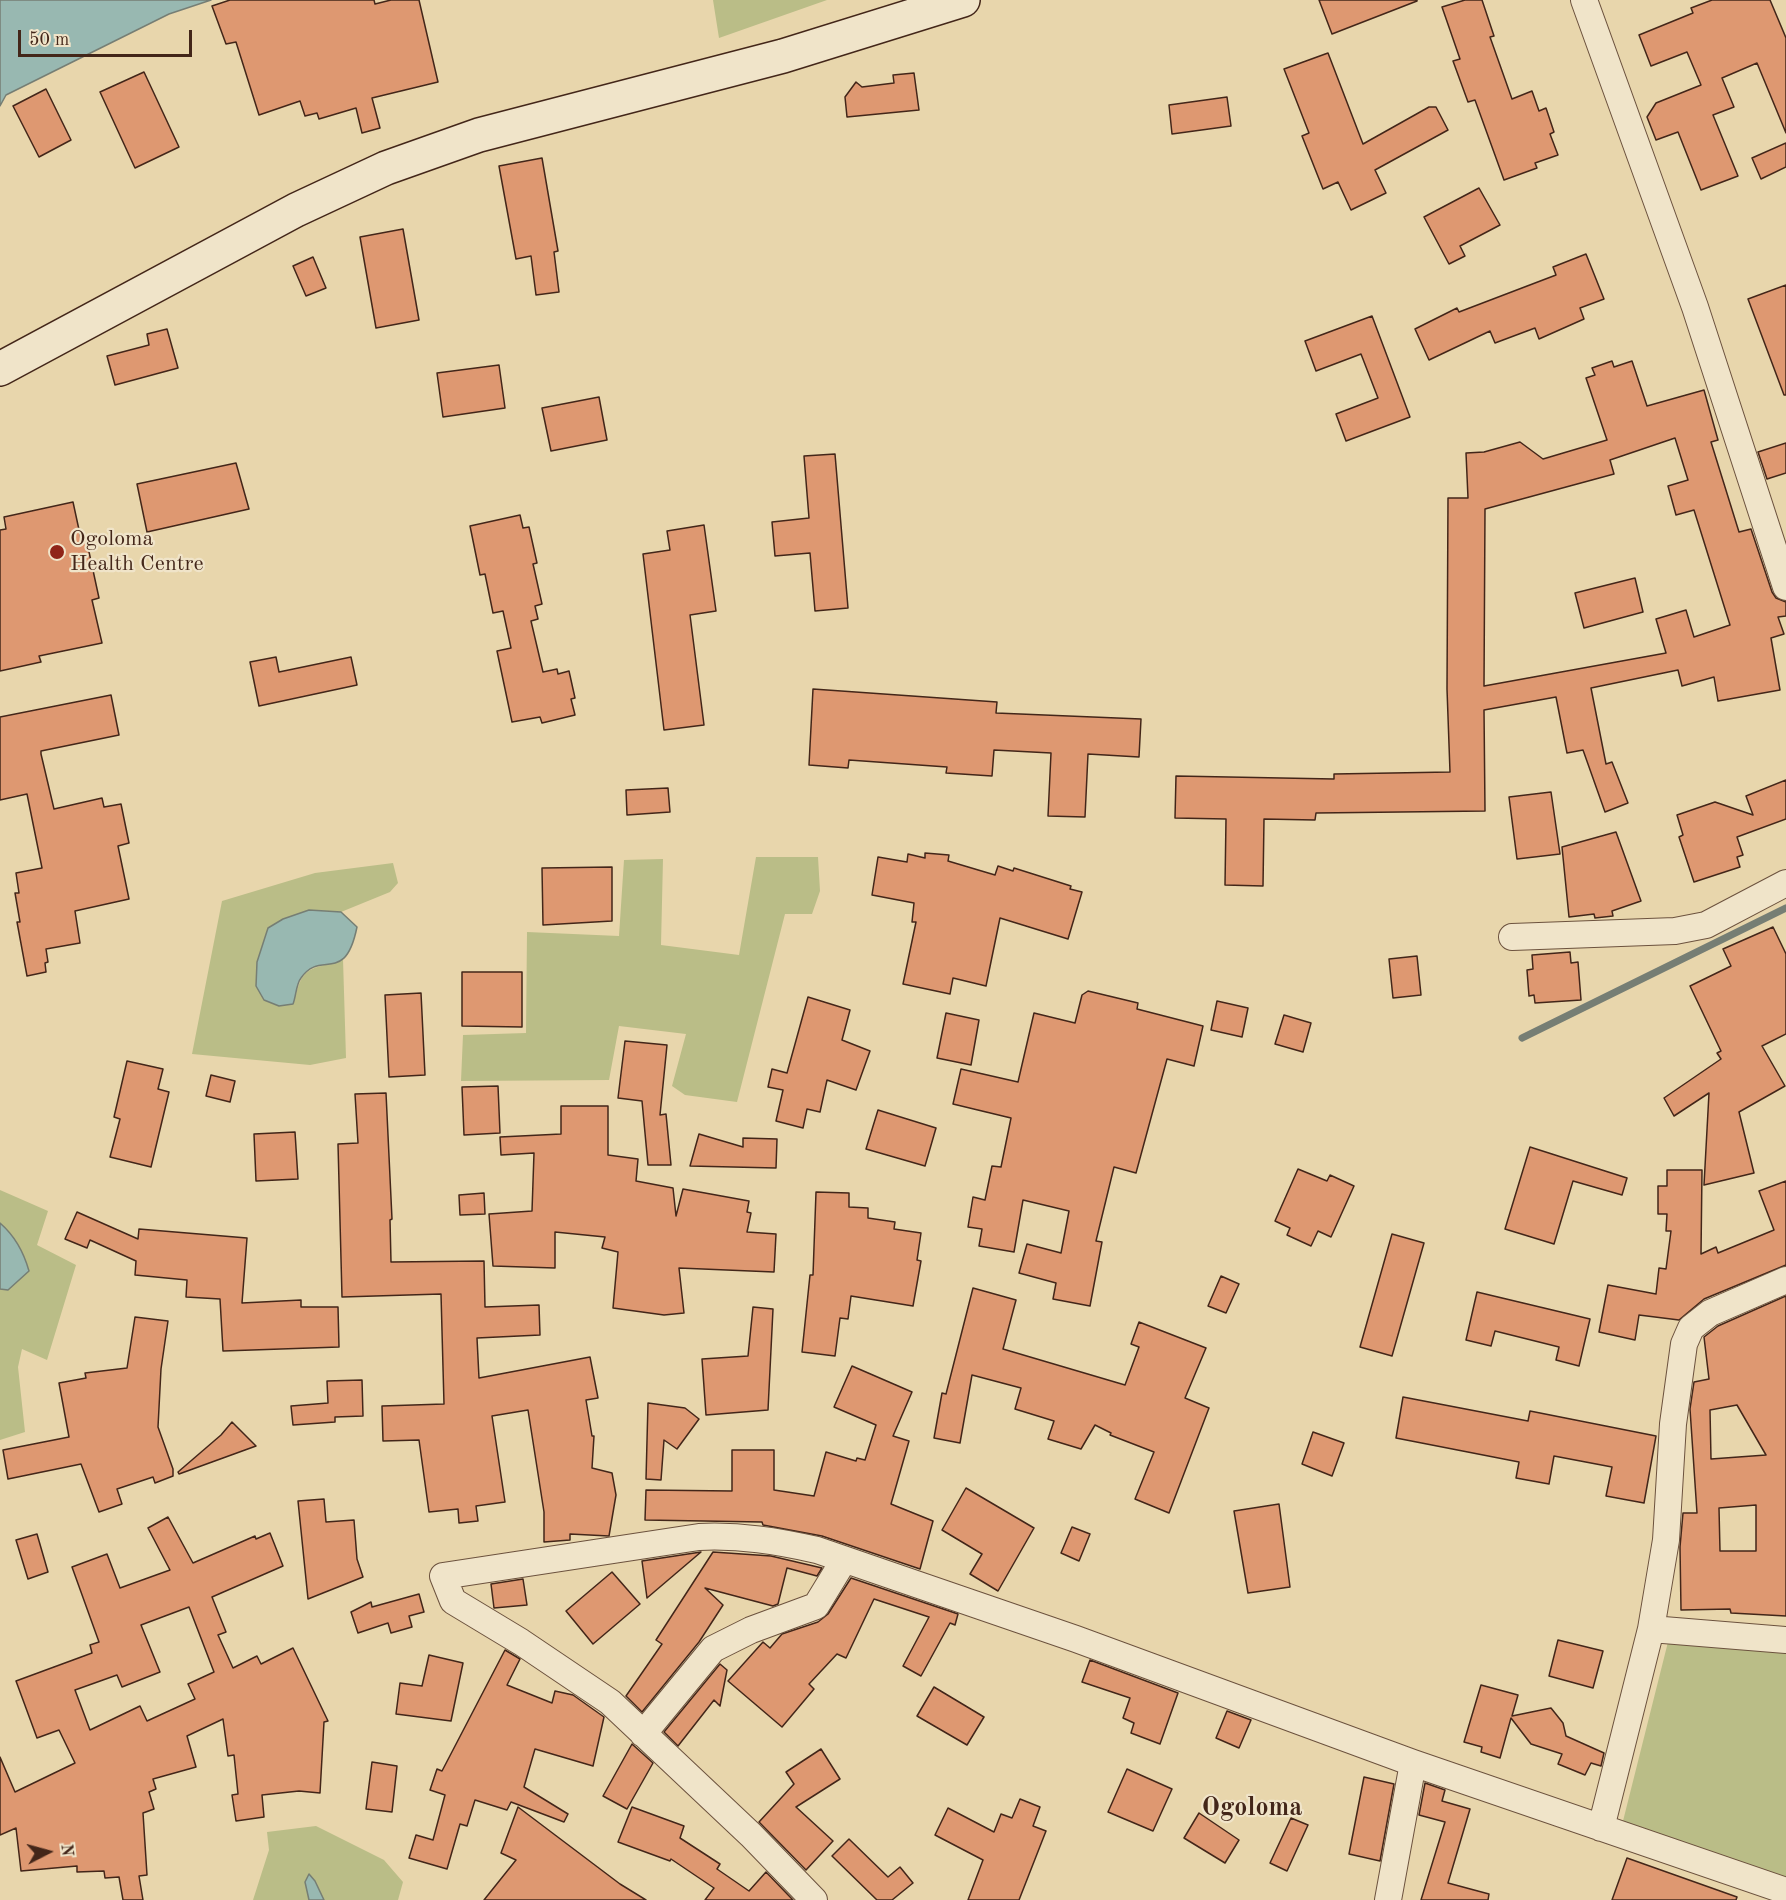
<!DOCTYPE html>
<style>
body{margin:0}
#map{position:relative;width:1786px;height:1900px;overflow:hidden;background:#e8d6ac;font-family:"Old Standard TT",serif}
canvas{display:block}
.north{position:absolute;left:18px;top:1822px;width:60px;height:60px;-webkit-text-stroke:4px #f0e4c9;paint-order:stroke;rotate:84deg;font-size:16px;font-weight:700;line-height:24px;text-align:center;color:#432619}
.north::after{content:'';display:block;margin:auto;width:21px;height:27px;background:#432619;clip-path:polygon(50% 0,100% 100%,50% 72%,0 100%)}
.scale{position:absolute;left:18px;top:30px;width:174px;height:27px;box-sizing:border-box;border:3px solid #432619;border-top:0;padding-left:8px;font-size:18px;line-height:21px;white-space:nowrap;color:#432619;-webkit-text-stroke:4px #f0e4c9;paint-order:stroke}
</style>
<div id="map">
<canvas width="1786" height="1900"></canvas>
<div class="north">N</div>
<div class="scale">50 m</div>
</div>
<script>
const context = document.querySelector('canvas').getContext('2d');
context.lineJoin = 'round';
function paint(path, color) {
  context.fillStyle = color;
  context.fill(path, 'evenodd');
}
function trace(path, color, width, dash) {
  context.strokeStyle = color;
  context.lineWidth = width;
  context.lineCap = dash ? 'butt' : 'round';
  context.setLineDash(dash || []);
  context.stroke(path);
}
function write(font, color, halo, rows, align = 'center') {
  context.font = font + ' "Old Standard TT",serif';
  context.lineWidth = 4.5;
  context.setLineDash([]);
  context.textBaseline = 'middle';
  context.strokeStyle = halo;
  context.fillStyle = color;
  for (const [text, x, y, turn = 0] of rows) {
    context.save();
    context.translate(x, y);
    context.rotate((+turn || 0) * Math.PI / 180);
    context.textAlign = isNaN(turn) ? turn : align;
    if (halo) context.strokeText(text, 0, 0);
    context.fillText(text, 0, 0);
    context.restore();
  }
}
paint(new Path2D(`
 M713,0h114l-108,38z
 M756,857h62l2,34 -8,23h-27l-48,188 -52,-7 -13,-9 14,-52 -67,-8 -10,54 -148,1 2,-46 63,-2 1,-101 92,4 5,-76 39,-1 -2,86 78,10z
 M393,863l5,20 -8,9 -49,20 -32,-2 -13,85c7,-33 22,-25 47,-36l3,99 -36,7 -118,-11 30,-153 93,-28z
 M0,1190l48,21 -11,34 39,20 -29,95 -25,-11 -4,18 7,65 -25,8z
 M1668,1642l118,11v227l-164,-55z
 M316,1826l68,34 19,22 -5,18h-145l16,-50 -2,-18z`), '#babd87');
const water = new Path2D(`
 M0,0h211l-42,14 -163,81 -6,11z
 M309,910l32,2 16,15c-12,59 -36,22 -56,51 -5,6 -5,19 -8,26l-14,2 -15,-6 -8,-14 1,-24 11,-34 15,-9z
 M0,1223c15,13 24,30 29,48l-21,19 -8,-1z
 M309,1874l6,7 9,19h-15l-4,-18z`);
paint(water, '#98b8b1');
trace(water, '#767e74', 1.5);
trace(new Path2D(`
 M1522,1038l264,-130`), '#767e74', 7);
const building = new Path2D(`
 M230,0h144l1,4 16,-4h28l19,82 -66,16 8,30 -18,5 -6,-25 -37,11 -2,-6 -12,3 -5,-15 -41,14 -23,-73 -10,2 -14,-38z
 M1319,0h98v1l-85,33z
 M1465,0h17l12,36 -4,1 22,62 20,-8 7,20 7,-3 8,24 -4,2 8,21 -23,8 2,5 -33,12 -29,-80 -7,2 -15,-41 7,-2 -18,-52z
 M1712,0h58l16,38v95l-29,-70 -35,15 12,29 -21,8 25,61 -37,14 -23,-58 -22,8 -9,-23 9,-14 45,-18 -14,-33 -36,14 -12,-31 54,-22 -2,-5z
 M1328,53l35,91 66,-37h7l12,23 -73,40 11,23 -35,17 -13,-28 -15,7 -21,-53 7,-3 -25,-64z
 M144,72l35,75 -44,21 -35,-76z
 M914,73l5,37 -72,7 -2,-20 11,-15 6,5 32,-4 -1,-8z
 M46,89l25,51 -32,17 -26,-51z
 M1227,97l4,29 -59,8 -3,-29z
 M1786,143v24l-25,12 -9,-21z
 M542,158l16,93 -4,1 5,40 -23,3 -5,-39 -15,3 -17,-93z
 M1479,188l21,37 -40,21 5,10 -16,8 -25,-47z
 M403,229l16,91 -43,8 -16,-91z
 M1586,254l18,45 -24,9 4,11 -45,20 -4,-11 -40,15 -5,-12 -61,29 -14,-31 42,-21 2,4 97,-37 -3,-8z
 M313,257l13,31 -20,8 -13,-30z
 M1786,285v110h-2l-36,-96z
 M1372,316l38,101 -64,24 -10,-27 42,-16 -17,-44 -45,17 -11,-30z
 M167,329l11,39 -63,17 -8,-29 42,-11 -2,-11z
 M1612,361l2,6 18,-6 15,45 57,-16 14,50 -7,2 28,90 12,-3 21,63 4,6 10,4v14l-8,1 6,17 -13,4 9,52 -62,11 -4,-24 -32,9 -4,-16 -87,18 15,76 6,-2 16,41 -23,9 -22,-62 -16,3 -11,-56 -72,13 1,101 -169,2 -1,7 -51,-1 -1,67 -38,-1 1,-66 -51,-1 1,-42 158,3v-5l116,-2 -3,-83 1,-191h20l-2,-45 18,-1 36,-10 23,17 64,-19 -21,-62 9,-3 -3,-7zM1675,438l13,42 -20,6 8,29 18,-5 36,115 -36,12 -8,-27 -30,9 10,34 -182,33 1,-177 129,-35 -4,-14z
 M499,365l6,43 -62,9 -6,-44z
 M599,397l8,43 -56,11 -9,-43z
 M1786,443v30l-19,6 -9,-27z
 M835,454l13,154 -33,3 -5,-58 -35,3 -3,-34 37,-4 -5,-62z
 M236,463l13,46 -102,23 -10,-48z
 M73,502l8,37 5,-1 13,60 -7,2 10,43 -63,13 2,6 -41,9v-141l6,-1 -2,-12z
 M520,515l3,13 6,-1 8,36 -4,1 9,40 -7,2 3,13 -7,2 12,51 14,-3 1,5 11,-3 6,27 -4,1 4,16 -33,8 -2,-6 -28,5 -15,-71 14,-3 -8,-37 -10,2 -8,-39 -5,1 -10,-49z
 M704,525l12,86 -26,4 14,110 -40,5 -21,-176 27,-4 -3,-19z
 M1635,578l8,34 -59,16 -9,-35z
 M276,657l3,15 72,-15 6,28 -98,21 -9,-44z
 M813,689l184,13 -1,11 145,6 -2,38 -51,-3 -3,63 -37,-1 3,-63 -57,-3 -2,26 -46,-3 1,-6 -98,-7 -1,8 -39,-3z
 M111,695l8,40 -78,16v3l13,55 48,-11 2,9 17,-3 8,39 -11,3 11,53 -54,12 5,32 -34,6 2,13 -3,1 1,9 -19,4 -10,-54h3l-5,-29h4l-3,-20 26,-5 -15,-74 -27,6v-83z
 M1786,780v39l-49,18 6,18 -6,2 3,10 -46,15 -15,-45 4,-2 -6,-20 38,-13 38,13 -7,-19z
 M668,788l2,24 -43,3 -1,-25z
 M1551,792l9,62 -43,5 -8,-62z
 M1616,832l25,69 -29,10 1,5 -18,2 -1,-4 -25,3 -7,-70z
 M925,853l24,2 -1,6 47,14 3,-9 15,5 1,-3 57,18 -1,3 12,3 -14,47 -68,-21 -14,68 -33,-8 -3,16 -47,-10 13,-62h-4l2,-19 -42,-8 6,-38 29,5 1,-8 17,4z
 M612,867v54l-69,4 -1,-57z
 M1773,927l13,27v80l-24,12 23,40 -46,26 15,61 -50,12 5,-92 -35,23 -10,-18 57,-39 -4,-6 4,-2 -31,-65 41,-20 -8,-17z
 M1570,952l1,11 7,-1 3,38 -46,3 -1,-8 -5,1 -2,-26 6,-1 -1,-14z
 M1417,956l4,39 -28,3 -4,-39z
 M462,972h60v55l-60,-1z
 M1088,991l50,12 -1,6 66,17 -9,40 -27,-7 -31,114 -22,-6 -18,74 6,1 -12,64 -37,-7 3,-16 -37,-10 8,-29 34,9 8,-42 -46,-11 -9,52 -35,-6 3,-17 -14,-2 5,-30 12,3 7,-34 9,1 10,-49 -58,-14 8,-35 57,13 16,-69 41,10 7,-28z
 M421,993l4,82 -36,2 -4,-82z
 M808,997l42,13 -8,30 28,11 -14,39 -29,-10 -7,32 -13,-3 -4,19 -27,-7 7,-31 -15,-3 4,-18 15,4z
 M1217,1001l31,7 -6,29 -31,-7z
 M946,1013l33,7 -8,45 -34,-7z
 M1284,1015l27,8 -8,29 -28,-8z
 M625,1041l42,4 -7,70 6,-1 5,51h-23l-6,-64 -24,-3z
 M127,1061l36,8 -5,20 11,3 -18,75 -41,-10 10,-38 -6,-2z
 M211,1075l24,6 -5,21 -24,-6z
 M498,1086l2,47 -36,2 -2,-48z
 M386,1093l6,126 -2,1 1,42 93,-1 1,46 54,-2 1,30 -63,3 2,40 111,-21 8,41 -12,2 6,36h2l-2,32 20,5 4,22 -7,41 -39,-2v6l-26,2v-30l-16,-102 -36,6 13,86 -29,4 2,15 -19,2 -1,-14 -29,3 -10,-72 -36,1 -1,-35 62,-2 -3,-110 -99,3 -4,-153 20,-1 -3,-49z
 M561,1106h47v49l30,4 -2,22 37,7 3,28 7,-27 66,12 -2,11 4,1 -4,19 29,2 -2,38 -95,-4 5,45 -20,2 -51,-7 5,-56 -16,-4 3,-11 -50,-5v36l-62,-2 -4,-52 43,-3 2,-58 -33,2 -1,-18 61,-3z
 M878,1110l58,18 -11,38 -59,-17z
 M295,1132l3,47 -42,2 -2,-47z
 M699,1134l44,13v-9l34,1 -1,29 -86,-2z
 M1530,1147l97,31 -5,17 -49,-14 -19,63 -49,-15z
 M1298,1169l29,12 3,-6 24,11 -23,51 -13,-6 -7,15 -24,-11 3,-7 -15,-7z
 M1667,1170h35l-1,84 15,-7 2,6 56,-23 -15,-39 27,-10v84l-82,34 -25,21 -40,-5 -4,25 -36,-8 9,-47 48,9 3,-26 7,1 5,-38h-5l1,-17h-9v-28h9z
 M816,1192l33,1v14l19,1v10l27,4 -1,7 27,4 -4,27 4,1 -8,45 -62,-10 -3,23 -8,-1 -5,38 -33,-4 8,-77h3z
 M484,1193l1,21 -25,1 -1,-20z
 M77,1212l61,27 1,-10 108,9 -5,65 59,-3v7h37l1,40 -116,4 -3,-52 -34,-2 1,-17 -52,-5 1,-14 -46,-21 -3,8 -22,-9z
 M1392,1234l32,9 -32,113 -32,-9z
 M1221,1276l18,8 -13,29 -18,-7z
 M973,1288l43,12 -13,49 122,36 14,-38 -8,-3 8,-22 67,26 -21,50 24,10 -40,105 -34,-14 19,-47 -44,-17 1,-2 -16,-8 -14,24 -33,-10 6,-18 -39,-12 6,-21 -49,-13 -12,68 -26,-5 8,-45 4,1z
 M1477,1292l113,27 -11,47 -23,-6 3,-13 -64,-16 -4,15 -25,-6z
 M1786,1296v320l-55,-3 -1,-4 -49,1 -1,-63 3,-34h14l-7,-104 4,-27 15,-3 -5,-42 14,-11zM1737,1405l29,50 -55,4 -1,-49zM1756,1505v46h-36l-1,-43z
 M753,1307l20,2 -5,101 -62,5 -4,-56 46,-3z
 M135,1317l33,4 -7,48 -3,58 15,42v7l-18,7 -2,-6 -36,12 5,15 -23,8 -18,-48 -73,15 -5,-29 66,-13 -10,-54 27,-5 -1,-5 42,-5z
 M852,1366l60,26 -19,44 16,5 -18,63 42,17 -13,48 -98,-33 -59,-11 -1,-3 -117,-2 1,-30 86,1v-41h42v40l40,6 12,-44 30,9 1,-3 8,2 11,-35 -42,-18z
 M362,1380l1,36 -28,1v5l-42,3 -2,-19 37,-3 -1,-22z
 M1403,1397l125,24 2,-10 126,25 -12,67 -38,-7 6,-29 -58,-11 -5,28 -33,-6 3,-16 -123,-24z
 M648,1403l37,5 14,11 -22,30 -13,-9 -3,40 -15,-1z
 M232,1422l24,24 -77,28 -1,-2 43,-37z
 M1313,1432l31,11 -12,33 -30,-12z
 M966,1488l68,40 -36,63 -28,-17 12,-20 -40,-24z
 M324,1499l2,23 28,-2 3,39 6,18 -55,22 -10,-98z
 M1279,1504l11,83 -42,6 -14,-82z
 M168,1517l25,46 62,-27 1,3 14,-6 13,33 -71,31 14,35 -8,3 15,33 24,-12 4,8 32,-16 35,73 -4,1 -4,71 -21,-2 -37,4 2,22 -28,4 -4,-26 6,-1 -4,-39 -6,1 -5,-37 -36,17 9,31 -43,12 3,10 -7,3 5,17 -11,4 4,62 -8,1 4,24h-20l-4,-23 -14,1 -1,-7 -27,1v-6l-56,5 -5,-43 -16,7v-78l15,35 60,-29 -16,-33 -22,8 -21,-57 76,-28 -2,-8 9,-3 -27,-75 35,-13 13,34 50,-18 -22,-42zM189,1607l25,65 -26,12 7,15 -48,22 -7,-15 -50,24 -15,-40 42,-15 5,12 38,-15 -19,-47z
 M1072,1527l18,7 -11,27 -18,-8z
 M37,1534l11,38 -20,7 -12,-39z
 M701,1552l-54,46 -5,-37z
 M713,1552l58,4 51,12 -5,8 -30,-8 -9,36 -5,2 -68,-18 18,17 -24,37 -57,70 -16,-16 36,-52 -6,-4z
 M612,1572l28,32 -47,40 -27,-33z
 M851,1578l107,36 -3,11 -5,-2 -29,53 -18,-10 26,-49 -55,-18 -28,59 -9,-4 -28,30 5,5 -32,38 -54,-46 35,-39 7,6 12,-14 36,-12 10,-8z
 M523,1579l4,26 -33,3 -3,-24z
 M419,1594l5,18 -15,4 3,11 -21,6 -3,-10 -30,10 -7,-21 20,-10 1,5z
 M1558,1640l45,11 -10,37 -44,-12z
 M505,1650l15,9 -13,26 45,18 3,-12 18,4 31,22 -11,49 -58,-17 -11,38 44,27 -4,8 -53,-20 -4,8 -32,-10 -8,26 -7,-2 -13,45 -38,-11 7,-23 17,5 12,-45 -15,-5 7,-21 5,2z
 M429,1655l34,8 -12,58 -55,-7 4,-31 22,3z
 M1090,1660l88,33 -18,51 -29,-11 3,-10 -11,-5 7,-20 -48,-16z
 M720,1664l7,6 -7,36 -6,-6 -36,46 -14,-14z
 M1481,1685l37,10 -6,21 39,-8 12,15 3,13 38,17 -3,13 -10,-3 -6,12 -27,-11 4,-10 -31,-10 -20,-26 -11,40 -19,-6 1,-5 -18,-5z
 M934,1687l50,30 -17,28 -50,-29z
 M1227,1711l24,9 -12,28 -23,-10z
 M632,1744l21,19 -26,46 -24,-13z
 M821,1749l19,30 -44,28 37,34 -27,29 -47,-48 35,-38 -8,-12z
 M372,1762l25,4 -5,46 -26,-3z
 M1127,1769l45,20 -19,42 -45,-19z
 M1364,1777l30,7 -14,77 -31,-7z
 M1425,1783l20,7 -3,11 28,8 -22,74 41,11 -1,6h-67l24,-78 -26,-7z
 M1020,1799l20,8 -7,19 13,5 -27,69h-51l15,-40 -48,-25 13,-27 46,24 7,-18 11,4z
 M518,1807l102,77 26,16h-162l32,-40 -15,-7z
 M632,1807l52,19 -4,12 40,26 -3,5 32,22 17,-19 27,28h-88l9,-12 -43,-29 -1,2 -52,-19z
 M1199,1813l40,27 -14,23 -41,-25z
 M1291,1818l17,7 -21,46 -17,-8z
 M849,1839l39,38 12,-10 13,16 -21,17h-15l-45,-44z
 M1627,1858l110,39 -1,3h-124z`);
paint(building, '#de9871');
trace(building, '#432619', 1.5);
const street = new Path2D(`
 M1584,0l111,307 91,280
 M1512,937l163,-6 31,-6 80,-42
 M1651,1629l135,11
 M643,1734l70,-85 38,-19 65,-24 28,-46
 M1601,1828l50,-199 15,-89 7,-116 11,-80 7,-16 19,-15 76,-33
 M814,1900l-63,-65 -141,-133 -89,-60 -68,-41 -10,-25 256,-39c41,-2 78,4 118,13l259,89 337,124 373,128
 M1388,1900l25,-137`);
const secondary = new Path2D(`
 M0,369l296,-159 90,-42 93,-33 304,-79 180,-56`);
trace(street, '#6c523e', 28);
trace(secondary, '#432619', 36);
trace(street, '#f0e4c9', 26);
trace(secondary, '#f0e4c9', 33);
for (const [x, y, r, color] of [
 [57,552,8,"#8f2418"]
]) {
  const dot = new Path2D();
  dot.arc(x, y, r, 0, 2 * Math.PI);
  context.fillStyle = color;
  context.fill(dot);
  trace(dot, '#f0e4c9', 2);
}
write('22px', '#432619', '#f0e4c9', [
 ["Ogoloma",70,539],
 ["Health Centre",70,564]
], 'left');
write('bold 26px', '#432619', '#f0e4c9', [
 ["Ogoloma",1252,1808]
]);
</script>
